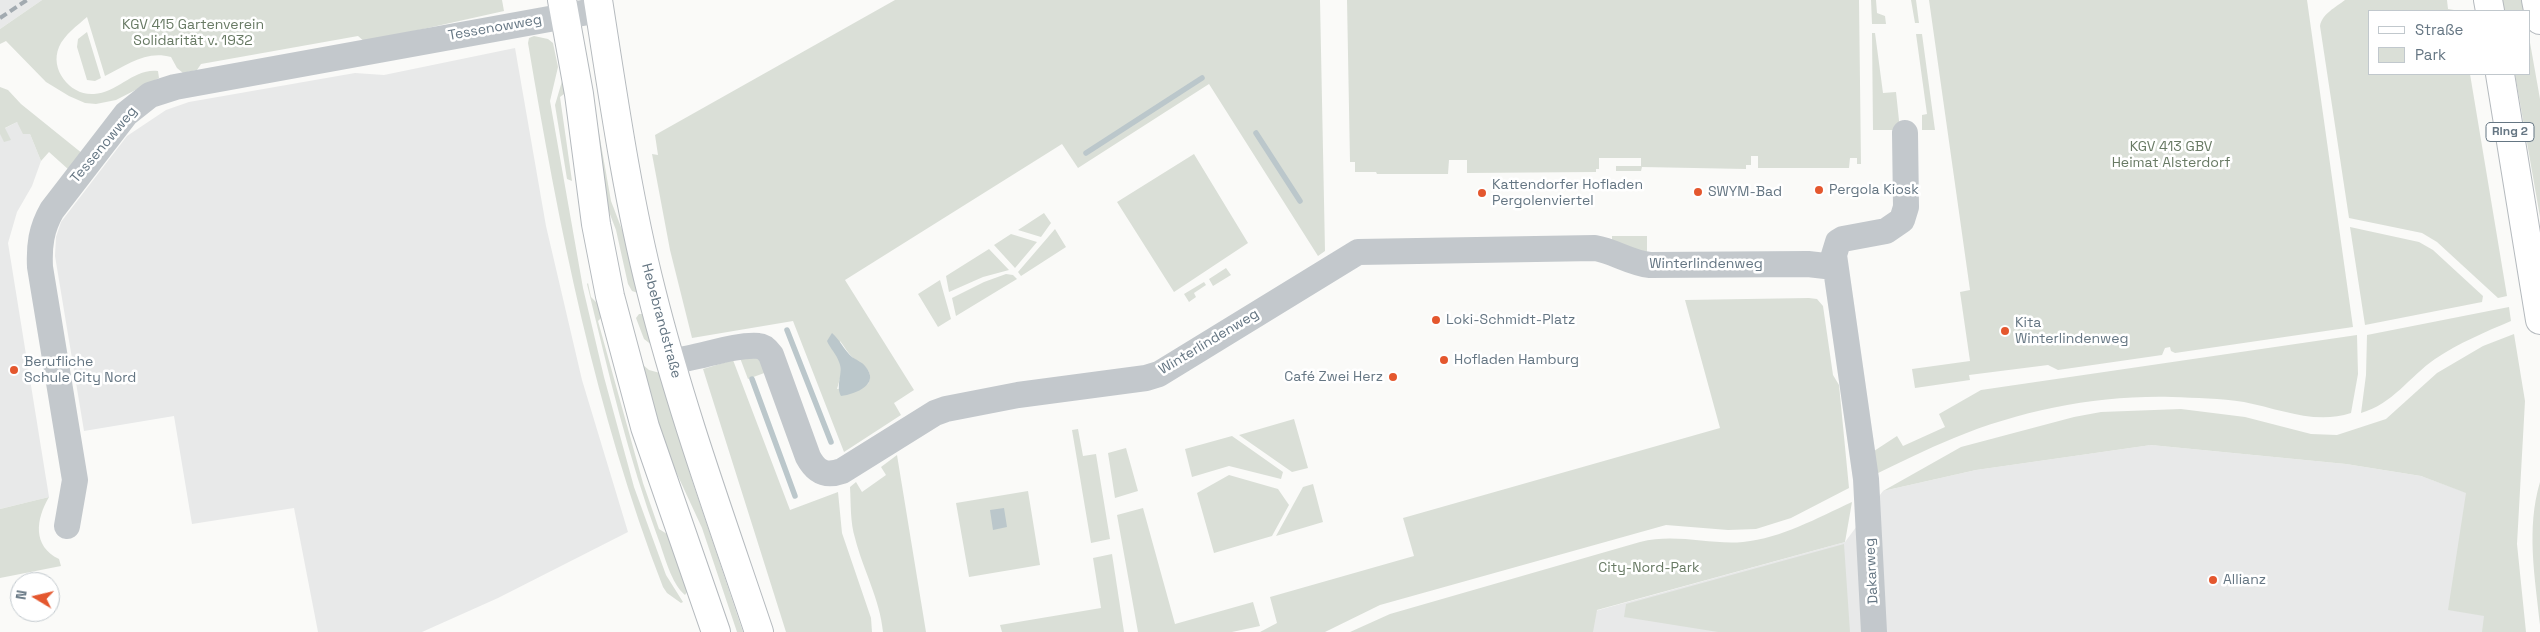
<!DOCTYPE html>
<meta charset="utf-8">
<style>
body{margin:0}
#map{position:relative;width:2540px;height:632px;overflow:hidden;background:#fafaf8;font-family:"Space Grotesk",sans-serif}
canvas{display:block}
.legend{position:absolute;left:2368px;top:10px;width:162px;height:65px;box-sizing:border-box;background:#fff;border:1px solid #c1c8cd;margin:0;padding:6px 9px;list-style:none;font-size:15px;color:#657683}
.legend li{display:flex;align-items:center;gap:10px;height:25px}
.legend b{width:25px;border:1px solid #c1c8cd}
.north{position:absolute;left:10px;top:572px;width:50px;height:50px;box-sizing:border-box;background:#fff;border:1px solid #c1c8cd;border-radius:50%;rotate:279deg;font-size:14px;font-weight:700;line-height:20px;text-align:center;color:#657683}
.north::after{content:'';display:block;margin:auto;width:18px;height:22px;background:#e4572e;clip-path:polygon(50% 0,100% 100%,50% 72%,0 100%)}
</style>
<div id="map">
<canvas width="2540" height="632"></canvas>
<ul class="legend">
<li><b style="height:6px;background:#fff"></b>Straße</li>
<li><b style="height:14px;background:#dadfd7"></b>Park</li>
</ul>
<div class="north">N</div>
</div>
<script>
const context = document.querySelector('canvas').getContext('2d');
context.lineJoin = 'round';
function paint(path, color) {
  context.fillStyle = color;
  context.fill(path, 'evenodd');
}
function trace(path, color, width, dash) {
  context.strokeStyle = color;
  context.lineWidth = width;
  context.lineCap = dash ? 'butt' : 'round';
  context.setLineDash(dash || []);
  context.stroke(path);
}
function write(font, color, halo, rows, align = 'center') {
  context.font = font + ' "Space Grotesk",sans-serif';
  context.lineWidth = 5;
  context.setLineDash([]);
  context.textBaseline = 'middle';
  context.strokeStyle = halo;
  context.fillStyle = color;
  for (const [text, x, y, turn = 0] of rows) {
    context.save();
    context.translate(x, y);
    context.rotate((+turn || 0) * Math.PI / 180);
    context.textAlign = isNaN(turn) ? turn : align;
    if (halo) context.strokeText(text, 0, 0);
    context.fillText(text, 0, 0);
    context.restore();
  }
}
paint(new Path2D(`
 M0,0h42l-42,29z
 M515,48l31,178 36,154 46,152 -130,66 -76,34h-104l-24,-124 -102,16 -18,-108 -90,15 -29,-175 1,-19 5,-15 66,-86 39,-26 23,-8 166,-29 29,2z
 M17,122l13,12 11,27 -9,25 -15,26 -9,31 41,254 -49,12v-378z
 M2151,445l195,19 75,12 52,19 40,137h-994l326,-90 38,-51 93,-21z`), '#e8e9e9');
paint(new Path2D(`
 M42,0h460l2,11 -139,31 -7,-6 -157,28 -4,6 -14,3 -6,-5 -6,-11c-25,-7 -44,8 -66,19l-18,-59c-9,8 -23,18 -28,30 -10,23 12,49 35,47 23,-1 40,-26 64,-23l1,7 -43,22 -20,4 -11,-1 -16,-7 -23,-14 -40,-41 -6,3v-15z
 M895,0h425l5,251 -7,5 -109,-172 -131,84 -16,-24 -217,136 69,110 -20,13 7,12 -57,37 -51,-131 -101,17 -22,-88 -18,-96 6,1 -3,-20zM840,341c4,5 8,12 12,16 9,8 23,12 16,27l-31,5 4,-14z
 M1347,0h512l2,164h-4v-6h-7l-1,10h-91v-12h-7v9h-5v4l-104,-2 -1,4h-25v-5h25v-8h-42v11h-3v3l-129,1v-13h-18l-1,14h-71l-1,-2h-21v-10h-5z
 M1871,0h5l1,13 8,3 1,8h-14z
 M1911,0h5l3,23h-4z
 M1929,0h378l46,327 -178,26 -4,-2 -1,-4 -5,1 -3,7 -104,15 -10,-5 -79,10 1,5 -55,8 -3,-19 58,-8 -10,-69 10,-2z
 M2345,0h102l1,9 12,2h-91v63h101l37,222 -9,2 -61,-56 -15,-9 -73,-15 -29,-192c2,-12 16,-19 25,-26z
 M2502,0h20l2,11h-20z
 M87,32l14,46 -6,3 -8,-1 -10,-33 1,-8z
 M1872,33h3l8,60 13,-1 4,38h-27z
 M1916,34h6l13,96h-13v-15l5,-1z
 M534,36l14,3 5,4 5,24 -8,34 33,187 21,89 30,110 32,88 17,27 -2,1 -14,-10 -4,-6c-68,-176 -104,-359 -135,-544l1,-5z
 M2529,37l11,62v118l-25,-143h14z
 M587,65l24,136 13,34 14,58 -6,-2 -4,-7 -12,-54 -10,-26z
 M565,71l3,20 -8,6 12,84 -5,-2 -12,-74z
 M0,87l8,3 13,14 62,50 -14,16 -20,-18 -8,9 -11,-27h-7l-6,-12 -12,6 6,12 -7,2 -4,-8z
 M1194,154l54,89 -74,49 -57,-90z
 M1044,213l7,10 -10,14 -23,-7z
 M2350,227l69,15 14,8 50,46 -1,6 -117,23z
 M1055,229l11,18 -45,29 -3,-4z
 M1011,234l26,8 -22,26 -21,-23z
 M1612,236h35v17l-35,-12z
 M989,249l20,21 -26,7 -34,15 -3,-16z
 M1226,268l5,7 -18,11 -4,-7z
 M1006,274l7,1 4,4 -61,37 -4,-18 32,-16z
 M940,280l11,39 -13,8 -20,-33z
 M1204,282l2,3 -12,8 2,4 -7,5 -5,-8z
 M588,283l3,14 12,12 1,6 -6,6 45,162 16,46 8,5 20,58 -2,3c-14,-12 -20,-38 -26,-54 -31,-84 -51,-170 -72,-257z
 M1809,298l8,1 6,7 10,69 6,10 10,103 -58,30 -35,11 -28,1 -62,-5 -286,80 -55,27h-65l17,-9 -7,-26 144,-41 -11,-38 317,-90 -35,-128z
 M2509,307l2,14c-26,11 -52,22 -76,38 -26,18 -42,45 -74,54l5,-38 1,-40z
 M639,314h5l9,32 -9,-7 -8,-21z
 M2514,334l11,67 -8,143 9,88h-44l2,-16 -36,-6 18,-117 -45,-17 -75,-12 -195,-19 -175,25 -93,21 78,-44 113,-30 27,-5 80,-3 64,8 66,17 26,1 49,-16 51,-46 46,-27z
 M2357,335l1,39 -7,39c-36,12 -71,-4 -107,-11 -24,-4 -48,-4 -72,-5 -74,-2 -150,13 -218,41 -27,11 -53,24 -80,37v-24l23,-15 6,10 42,-19 -6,-13 42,-24z
 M751,357l10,3 6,12 -19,7 -8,-21z
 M733,360l57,150 48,-18 4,41 29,85 1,14h-86l-83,-263z
 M642,364l7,6 11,3 33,110 50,149h-6l-35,-104 -43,-93z
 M1294,419l14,49 -16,4 -53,-37z
 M1078,429l5,27 13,-2 14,85 -19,4 -19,-113z
 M1232,436l51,36 -2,7 -52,-13 -37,11 -7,-28z
 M1126,448l12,43 -23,7 -7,-45z
 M897,455l29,177h-43c-3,-33 -20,-62 -28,-94 -5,-16 -4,-34 -5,-51l6,-5 6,10 24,-17 -5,-8z
 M1229,475l49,14 11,16 -17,31 -58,17 -17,-60z
 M2540,482v143c-5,-48 -14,-96 0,-143z
 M1313,484l10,38 -47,14 27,-49z
 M1028,491l12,74 -71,12 -13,-74z
 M49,497c-13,22 -17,49 10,62l2,7 -61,12v-69z
 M1852,502l-7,40 -248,68 -4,22h-243l40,-18 250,-72c36,-9 69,3 103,0 39,-4 74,-24 109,-40z
 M1143,508l32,116 78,-22 7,24 -28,6h-94l-21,-117z
 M1844,544l6,88h-132l-94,-15 2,-13z
 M1112,554l12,78h-122l-2,-7 101,-17 -8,-50z`), '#dadfd7');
paint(new Path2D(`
 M832,333c8,7 12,17 20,24 4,3 10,5 13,9 16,18 -9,28 -24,30 -6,-11 3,-23 -2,-34 -2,-7 -9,-14 -12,-21z
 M1004,508l3,19 -14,3 -3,-20z`), '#bbc7cb');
trace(new Path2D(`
 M1256,133l44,68
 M1086,153l116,-75
 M787,330l44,112
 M752,379l43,117`), '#bbc7cb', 5.5);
const major = new Path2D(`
 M562,0l17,94 17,130 14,72 35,131 71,205
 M598,0c15,96 29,195 53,290 29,116 70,229 108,342
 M2488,0l2,11
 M2536,0l4,20
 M2500,74l40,246`);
trace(major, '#b5babe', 30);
trace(new Path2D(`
 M670,361c29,-2 61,-17 89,-15 5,0 9,5 12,9l37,102c8,15 17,20 34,14l93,-58 11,-4 72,-14 128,-17 13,-4 199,-122 237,-4c19,3 35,15 55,17l158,-1 26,3
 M67,526l8,-46 -35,-213c-1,-21 1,-38 12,-57l74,-96 24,-19 25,-8 424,-77
 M1874,632l-8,-153 -32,-224 4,-13 5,-3 43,-8 16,-11 4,-13 -1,-74`), '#c3c8cc', 26);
trace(major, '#fff', 28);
trace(new Path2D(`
 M0,18l27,-18`), '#a2aab0', 4, [8, 4]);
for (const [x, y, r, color] of [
 [1819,190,5,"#e4572e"],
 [1698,192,5,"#e4572e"],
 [1482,193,5,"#e4572e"],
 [1436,320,5,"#e4572e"],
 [2005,331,5,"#e4572e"],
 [1444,360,5,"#e4572e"],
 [14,370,5,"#e4572e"],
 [1393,377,5,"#e4572e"],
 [2213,580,5,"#e4572e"]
]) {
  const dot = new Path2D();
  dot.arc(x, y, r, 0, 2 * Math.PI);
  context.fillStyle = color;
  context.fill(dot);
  trace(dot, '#fff', 2);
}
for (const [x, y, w] of [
 [2510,132,48]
]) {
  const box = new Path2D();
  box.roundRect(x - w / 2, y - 9.5, w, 19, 4);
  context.fillStyle = '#fff';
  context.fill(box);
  trace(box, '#657683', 1);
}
write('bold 12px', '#657683', null, [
 ["Ring 2",2510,132]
]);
write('14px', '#687a64', '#fff', [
 ["KGV 415 Gartenverein",193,25],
 ["Solidarität v. 1932",193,41],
 ["KGV 413 GBV",2171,147],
 ["Heimat Alsterdorf",2171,163],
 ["City-Nord-Park",1649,568]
]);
write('14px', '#657683', '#fff', [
 ["Tessenowweg",495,28,-10],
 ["Tessenowweg",104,145,-50],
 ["Winterlindenweg",1706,264],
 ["Hebebrandstraße",661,321,75],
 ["Winterlindenweg",1209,342,-31],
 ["Dakarweg",1872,571,-93]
]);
write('14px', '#657683', '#fff', [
 ["Kattendorfer Hofladen",1492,185],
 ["Pergolenviertel",1492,201],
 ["Pergola Kiosk",1829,190],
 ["SWYM-Bad",1708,192],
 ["Loki-Schmidt-Platz",1446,320],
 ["Kita",2015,323],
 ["Winterlindenweg",2015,339],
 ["Hofladen Hamburg",1454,360],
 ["Berufliche",24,362],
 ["Schule City Nord",24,378],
 ["Café Zwei Herz",1383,377,"right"],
 ["Allianz",2223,580]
], 'left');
</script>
